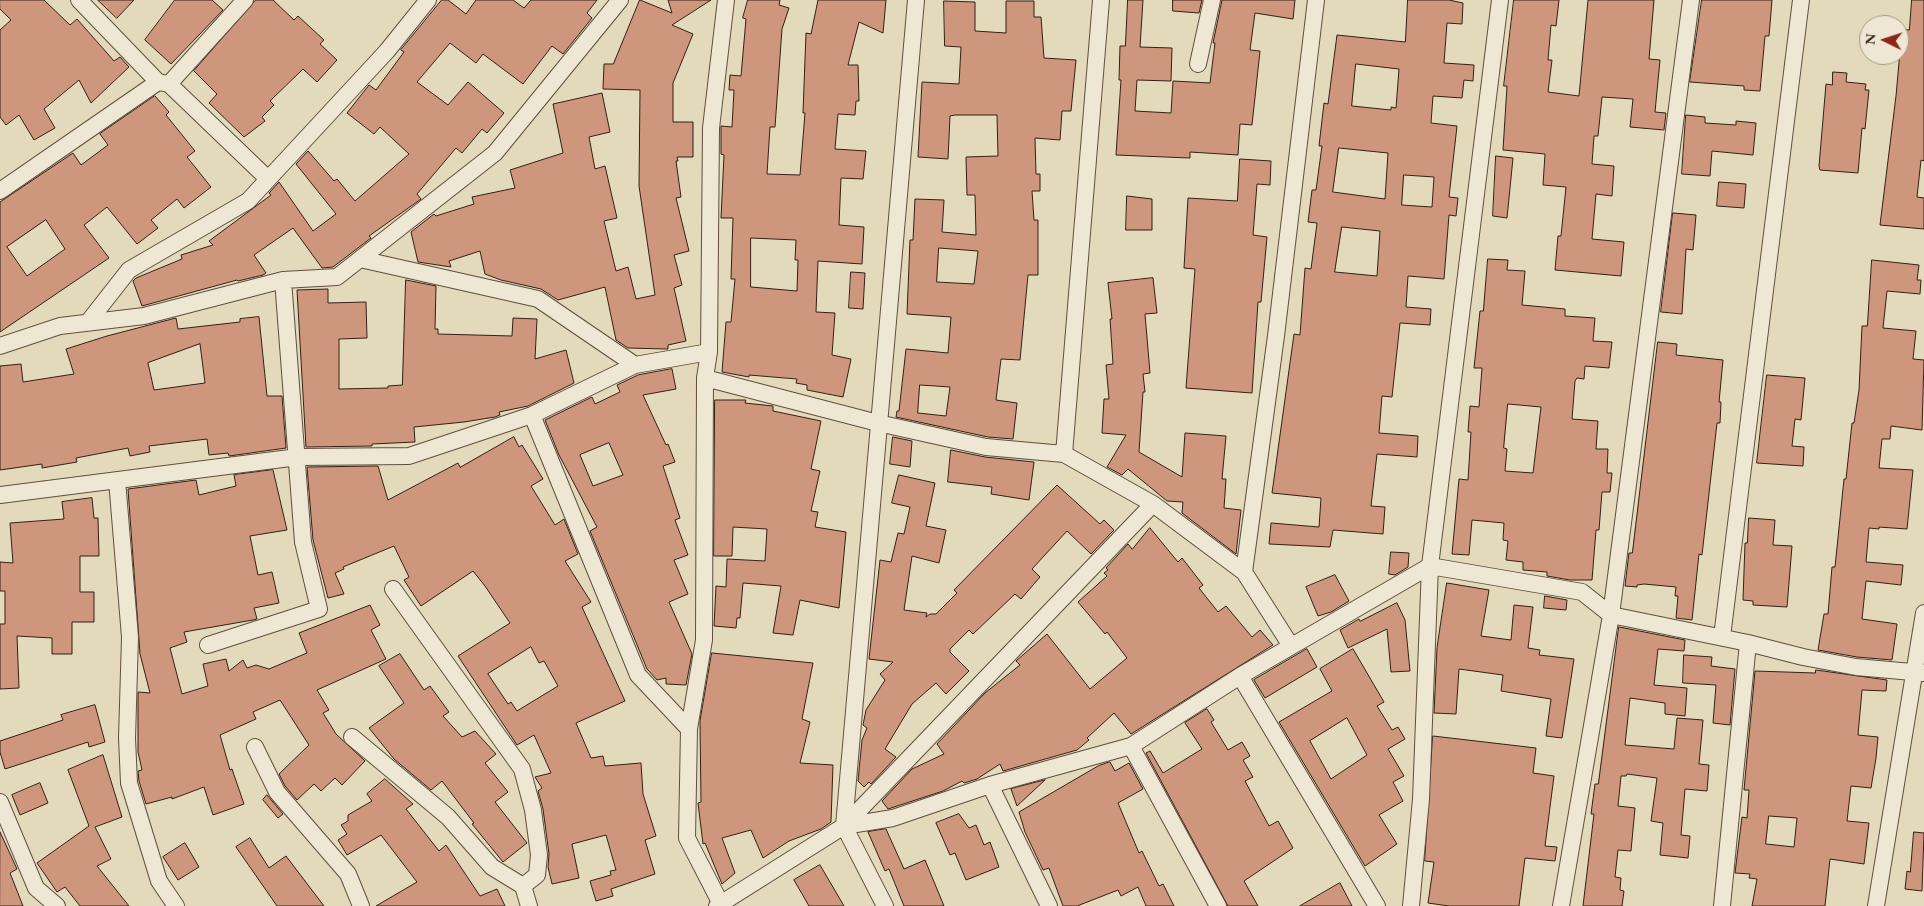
<!DOCTYPE html>
<style>
body{margin:0}
#map{position:relative;width:1924px;height:906px;overflow:hidden;background:#e3dabc;font-family:"EB Garamond",serif}
canvas{display:block}
.north{position:absolute;left:1859px;top:15px;width:50px;height:50px;box-sizing:border-box;background:#ede7d3;border:1px solid #a39786;border-radius:50%;rotate:274deg;font-size:14px;font-weight:700;line-height:20px;text-align:center;color:#351f13}
.north::after{content:'';display:block;margin:auto;width:18px;height:22px;background:#8f2418;clip-path:polygon(50% 0,100% 100%,50% 72%,0 100%)}
</style>
<div id="map">
<canvas width="1924" height="906"></canvas>
<div class="north">N</div>
</div>
<script>
const context = document.querySelector('canvas').getContext('2d');
context.lineJoin = 'round';
function paint(path, color) {
  context.fillStyle = color;
  context.fill(path, 'evenodd');
}
function trace(path, color, width, dash) {
  context.strokeStyle = color;
  context.lineWidth = width;
  context.lineCap = dash ? 'butt' : 'round';
  context.setLineDash(dash || []);
  context.stroke(path);
}
const building = new Path2D(`
 M0,0h44l26,25 7,-6 37,42 6,-4 9,10 -38,36 -12,-23 -35,29 11,19 -21,12 -15,-25 -13,10 -6,-8v-87l11,-10 -11,-11z
 M98,0h36l-17,18z
 M175,0h37l11,10 -52,54 -26,-24z
 M256,0h17l21,20 4,-4 26,24 -4,4 17,16 -20,22 -14,-13 -33,32 4,4 -12,12 3,4 -21,16 -35,-34 8,-9 -23,-23z
 M442,0h6l18,14 10,-14h37l11,8 7,-8h66l-10,13 5,5 -29,36 -11,-8 -29,38 -40,-30 -7,9 -26,-20 -33,39 31,23 20,-23 36,31 -17,20 -5,-4 -20,24 -6,-5 -39,46 4,5 -52,37 2,2 -38,29 -11,1 -29,-40 -39,27 12,18 -3,2 -25,6 -1,-1 -95,26 -9,-25 3,-3 46,-19 -1,-4 32,-10 -4,-4 62,-46 -2,-2 10,-11 34,49 23,-17 -40,-50 12,-13 26,30 3,-2 18,22 54,-47 -29,-27 -6,7 -27,-21 22,-28 7,5 28,-38 -3,-2z
 M640,0l32,13 -4,-13h43l-39,25 21,9 -20,49v39h20v35h-16l1,4h-2l5,36 -5,1 13,53 -15,4 8,30 -8,3 12,53 -18,4v4h-2l-38,-1 -12,-8 -11,-53 -47,13 -17,-11 -40,-9 -16,-6 -5,-23 -31,10 2,6 -33,-5 -7,-30 23,-18 2,2 38,-12 -2,-7 43,-9 -5,-18 53,-17 -10,-49 49,-11 8,39 -21,5 6,32 10,-3 12,52 -13,3 12,50 12,-4 8,32 19,-4 -16,-109 1,-96 -37,-1 1,-25h9z
 M748,0h32l-1,5 10,3 -7,21 -7,98h-5l-3,47 33,1 5,-62h-2l3,-80 5,1 7,-34h68l-3,33 -24,-11 -11,43h10l1,36h-3l-1,14 -17,-1 -3,35 31,2 -3,28 -22,-1 -2,47 25,2 -2,37 -44,-3 -2,51 19,1 -3,42 19,4 -8,38 -36,-7v-5l-11,-2 1,-4 -48,-4v2l-27,-5 4,-50h5l4,-43h-4l2,-61h-12l3,-63 -3,-1v-28l11,1 2,-37h-5l1,-15 11,1 5,-57 -3,-1zM751,238l45,2 -1,20h3l-1,31 -46,-4z
 M1128,0h15l-3,47 32,1 -1,33 -34,-1 -2,31 36,2 2,-32 37,2 5,-40h-2l9,-43h73l-2,19 -38,-6 -5,37 10,1 -8,74 -12,-1 -2,31 -48,-3v6l-74,-3 5,-75h-2l1,-34h5z
 M1173,0h29l-3,13 -26,-2z
 M1408,0h41l14,3 -1,21 -15,-1 -3,40 30,2 -1,16 -9,-1 -2,18 -29,-2 -2,27 26,3 -8,71 9,1 -2,18 -7,-1 -5,64 -36,-3 -2,31 25,2 -1,16 -30,-2 -8,74 -10,-1 -3,37 39,3 -1,21 -40,-3 -6,52 14,1 -2,27 -50,-4 -3,17 -61,-3 2,-21 48,4 2,-29 -49,-5 22,-159 6,1 5,-67 6,1 6,-46 -9,-1 4,-32h4l6,-44h-3l5,-43 4,1 9,-69 68,7zM1356,64l43,5 -3,39 -5,-1v3l-39,-4zM1339,148l49,5 -3,46 -52,-7zM1404,175l30,2 -2,30 -30,-2zM1342,227l38,4 -3,45 -42,-4z
 M1514,0h45l-3,26 -5,-1 -3,35h4l-4,32 31,4 9,-96h66l-5,59 11,1 -5,52 11,1 -2,17 -34,-3 3,-28 -31,-2 -4,39h-4l-2,28 22,2 -2,30 -16,-2 -4,45 32,3 -3,34 -66,-6 3,-34h3l5,-49 -23,-2 2,-31 -42,-4 4,-64h-3z
 M1702,0h70l-3,36h-4l-5,55 -16,-1v-4l-54,-4z
 M1912,0h12v161l-3,-1 -4,37 7,1v31l-44,-4 16,-129 6,-67 7,1z
 M944,1l31,1v29l31,2v-32h28v16h7l3,41 32,2 -5,51h-9l-2,29 -25,-2 1,36h4v17h-8l2,29h4v55h-10l-8,85 -19,-1 -5,41 21,3 -4,36 -25,-2 -92,-20 1,-6h2l7,-62 42,4 3,-36 -44,-3 3,-74h3l2,-41 29,1 -2,32 34,3 -1,-40h-8l-1,-38 32,-1 -1,-41h-42l-5,1 -2,43 -30,-2 4,-75 37,2 2,-37 -16,-1zM939,248l39,3 -4,33 -37,-2zM920,385l30,2 -4,29 -28,-3z
 M1833,72l14,1 -1,9 20,2 -1,6h4l-4,39 -3,-1 -4,45 -38,-3 -1,-4 7,-82 6,1z
 M155,96l14,16 -3,3 29,36 -8,6 24,30 -27,21 -7,-9 -26,21 7,8 -21,16 -30,-37 -23,18 25,33 -109,74v-130l73,-49 8,12 27,-20 -8,-11zM46,220l19,29 -38,27 -20,-29z
 M1686,115l19,2v6l31,2v-4l20,2 -3,32 -41,-4 -2,25 -28,-2z
 M1496,156l17,2 -6,60 -14,-2z
 M1240,159l31,2 -1,24 -13,-1 -4,51 14,2 -6,65h-3l-6,91 -66,-5 9,-119 -11,-1 4,-70 49,3z
 M1719,182l27,2 -2,24 -27,-2z
 M1127,196l25,3v31h-26z
 M1673,213l23,2 -3,35 -7,-1 -4,65 -21,-2z
 M1488,259l20,1 -1,10 18,1 -3,34 43,4v7l30,2 -2,23 19,1 -3,26 -24,-2 -1,13 -7,-1 -2,3 -3,38 26,2 -2,28h12l-1,24h5l-2,19h-8l-3,38h-3l-4,50h-22l-23,-4v-4l-24,-2v-8l-17,-2 2,-19 -5,-1 1,-17 -32,-3 -3,35 -17,-1 7,-75 9,1 3,-48h-3l2,-26 9,1 3,-39h-8l6,-57h3zM1508,404l33,3 -8,66 -28,-2 2,-22 -3,-1z
 M1872,260l47,5 -2,15h4l-1,14 -33,-3 -4,37 33,3 -3,28 11,1 -2,70 -31,-4 -1,13h-8l-3,29 34,2 -6,59 -28,-2v2l-10,-1 -3,34 37,3 -2,20 -35,-4 -4,38 35,5 -5,36 -35,-3 -39,-7 6,-36h4l4,-47h3l9,-88h2l6,-56h2l5,-33 3,-64h5z
 M851,272l14,1 -2,36 -14,-1z
 M1153,278l4,35 -12,1 5,59 -7,1 2,18h-2l-4,60 43,25 3,-44 41,3 -4,43h4l-2,29 17,2 -5,44 -54,-41 1,-11 -16,-1 -39,-32 -6,6 -15,-8 19,-32 -24,-2 2,-34h5l-3,-34 7,-1 -3,-45h2l-4,-36z
 M406,280l30,6 -1,43h3v5l74,2 1,-18 24,1 -2,40 31,-9 8,33 -46,23 -29,6 1,3 -5,2 -31,5 -50,5 1,15 -43,2v2l-66,1 -9,-157 31,-1v14l38,-1 1,36 -28,1v50l49,-1v-2l14,-1z
 M259,317l8,79h15l4,52 -57,8 -1,-3 -19,2 -2,-16 -58,7 1,6 -20,4 -2,-8 -52,10 1,4 -35,6v-4l-42,6v-104l21,-2 2,18 51,-8 -8,-25 41,-13 69,-18 2,11 62,-7v-3zM200,344l5,39 -51,7 -6,-27z
 M1658,342l19,2 -1,11 47,5 -4,42h2l-1,21h-3l-15,132 -3,-1 -7,66 -16,-2 2,-22h-3l1,-9 -32,-3 -7,1v2l-12,-1 4,-33h3z
 M672,369l4,20 -33,6 23,50 2,-1 7,18 -12,4 17,52 -5,2 13,35 -14,5 14,34 -19,8 23,52 -6,31 -20,-1v-6l-9,2 -10,-11 -57,-138 7,-4 -38,-72 -14,-35 47,-23 3,7 25,-12 -3,-7 21,-10zM609,443l14,32 -30,11 -13,-31z
 M1767,375l38,3 -4,42 -6,-1 -3,27 12,1 -1,19 -46,-3z
 M715,400h31l-1,3 28,3v5l48,10 -10,48 9,2 -9,40 7,1 -3,15 31,5 -7,76 -39,-8 -7,35 -20,-2 8,-47 -38,-3 -3,35h-3l-1,10 -22,-2 2,-40 10,1 1,-28 38,2 2,-32 -34,-2 -1,29h-18z
 M514,437l5,10 3,-2 21,34 -12,7 24,39 9,-6 14,35 -13,7 26,41 -9,5 43,94 -49,22 15,35 12,-2 2,10 36,-3 2,31 13,42 -11,4 10,34 -44,15 2,7 -17,5 -6,-20 21,-6 -1,-4 6,-1 -10,-35 -34,9 7,34 -27,6 -4,-17 1,-13 -6,-45 -5,-18 4,-3 -7,-11 16,-4 -17,-38 -17,10 -59,-89 52,-33 -25,-37 -12,-15 -52,35 -17,-26 5,-3 -15,-31 -51,21 1,2 -9,4 9,21 -16,4 -15,-58 -6,-73 71,-1 10,34 70,-37 2,4zM531,647l8,16 5,-2 14,25 -41,25 -6,-9 -3,2 -20,-30z
 M893,437l19,4 -2,26 -20,-3z
 M951,450l34,7 49,5 -5,38 -38,-6 1,-7 -44,-5z
 M273,470l14,60 -37,6 8,39 14,-3 7,31 -25,5 3,11 -4,1 -69,12 3,10 -17,6 12,46 26,-8 -5,-22 23,-5 3,12 14,-11 4,8 9,-3 13,4 38,-16 -8,-20 71,-28 10,20 -9,5 15,29 -69,31 12,20 -6,3 13,21 29,27 -23,24 -7,-7 -14,13 -7,-7 -17,16 -12,-14 -6,-12 30,-29 -29,-45 -27,12 3,7 -36,16 10,35 2,-1 12,35 -31,11 -9,-28 -32,12v-2l-26,7 -7,-23 -1,-10 4,-1 -4,-18v-60l12,1 -10,-39 -12,-165 68,-9 3,15 37,-9 -2,-11z
 M899,475l36,8 -9,43 20,4 -7,33 -27,-7 -8,54 23,3 -1,4 4,-3h6l21,-21 -3,-3 103,-105 43,39 4,-4 10,10 -23,24 -24,-23 -35,38 8,8 -19,22 -6,-5 -42,40 -4,-4 -19,19v3l19,19 -23,23 -10,-11 -24,21 -27,45 11,8 -25,27 -2,-2 -5,5 -6,-6 4,-41 5,-12 -4,-3 3,-15 19,-30 -5,-6 13,-12 -24,-3 11,-99 11,2 7,-29 6,1 6,-27 -18,-4z
 M92,498l2,20h4l1,38h-19v36h14v30h-22v32h-20v-16l-35,-2 2,52 -19,1v-65h5v-33h-5v-29l13,1 -3,-40 54,-4 -2,-17z
 M1749,518l26,2 -2,25 19,1 -5,61 -34,-2v-4l-10,-1 2,-57h2z
 M1150,528l28,34 4,-4 21,27 -4,3 19,24 8,-6 26,31 8,-7 13,15 -142,89 -17,-21 -27,25 2,2 -12,10 -74,21 -3,-7 -23,15 -13,4 -2,-2 -19,10 -55,18 -6,-8 30,-32 32,-15 -7,-10 48,-51 35,-28 -4,-4 31,-27 43,55 37,-31 -20,-26 -2,2 -27,-32 29,-26 -3,-3 4,-3 -2,-2 22,-24 4,5z
 M1391,552l18,1 -1,14 -13,8 -6,-1z
 M1335,575l14,26 -18,11 -13,4 -12,-29z
 M1447,583l42,7 -8,46 30,4 3,-35 19,2 -5,41 12,2 -1,5 35,4 -12,79 -16,-2 5,-37 -50,-8 2,-16 -44,-6 -3,45 -22,-1 3,-65z
 M1545,596l22,4 -1,10 -22,-2z
 M1397,603l8,17 5,51 -19,1 -4,-43 -39,19 -8,-18 19,-11 1,2z
 M1619,627l66,13 -1,11 -26,-2 -4,36 33,3 -2,28 -20,-2v-11l-35,-5 -5,47 49,4 3,-31 26,2 -4,44 10,1 -2,26 -22,-2 -4,46 9,1 -2,22 -28,-3 3,-32 -12,-2 6,-43 -30,-4 -1,2h-5l-3,30 17,2 -4,43 -13,-1 -3,27 6,1 -1,12 4,1 -2,15h-39l11,-92h-3l4,-30h3z
 M1307,649l10,18 -52,31 -11,-18z
 M1353,649l31,53 -7,4 15,24 6,-3 7,12 -17,10 16,27 -11,6 10,19 -24,14 18,29 -32,22 -86,-144 53,-31 -12,-22zM1347,718l20,37 -36,24 -21,-38z
 M712,653l101,10 -11,56 8,3 -10,41 33,2 -2,57 -10,7 -32,12 -26,17 -12,-28 -29,8 13,35 -13,11 -17,-41 -2,1 -5,-41 3,-1 -1,-81z
 M400,654l24,36 6,-4 19,26 -6,4 19,21 13,-6 21,23 -11,9 23,29 -13,10 32,41 -24,19 -31,-38 2,-1 -32,-42 -11,9 -37,-31 -25,-31 35,-25 -25,-37z
 M1684,655l28,2 -1,9 24,3 -5,56 -17,-2 3,-38 -33,-2z
 M1816,670l71,10 -1,11 -24,-1 -4,45 20,2 -2,21 -5,30 -20,-2 -4,35 22,2 -5,41 -34,-5 -5,47h-73l5,-27 -8,-1 1,-4 -15,-1 7,-56 5,1 2,-28h-5l11,-119 60,2zM1769,816l28,2 -3,29 -28,-3z
 M95,705l10,37 -16,5 -1,-5 -83,27 -5,-17v-11l63,-21 -2,-5z
 M1207,709l7,11 -3,2 17,28 14,-8 8,14 -7,4 10,17 -8,4 24,45 9,-5 15,27 -49,33 14,25h-30l-82,-153 4,-2 13,22 39,-24 -17,-26z
 M1433,736l103,12 -3,25 21,3 -9,70 12,1 -2,14 -30,-3 -6,48h-70l-21,-3 6,-41 -9,-1z
 M103,755l19,62 -27,10 16,32 -14,7 32,40h-49l-15,-19 -8,5 -20,-29 52,-37 -21,-56z
 M1110,762l5,9 14,-8 14,26 -25,14 21,50 3,-2 17,35 4,-2 11,22h-28l-8,-19 -17,9 -3,-6 -41,16h-14l-14,-38 -6,2 -18,-38 -6,-20 79,-46z
 M385,779l28,25 -7,5 33,42 7,-6 34,51 17,-7 8,17h-129l41,-24 -36,-47 -34,20 -9,-15 9,-6 -6,-9 7,-4v-6l24,-14 -5,-7z
 M1045,780l-28,26 -6,-17z
 M40,783l8,20 -28,12 -8,-20z
 M267,795l16,19 -5,4 -15,-18z
 M959,814l10,14 7,-3 8,20 6,-3 9,25 -33,13 -11,-27 -5,2 -14,-32z
 M886,829l18,40 21,-9 19,46h-40l-15,-37 -4,2 -17,-39z
 M0,832l17,37 -7,4 13,33h-23z
 M1914,832l10,1 -2,58 -17,-2 2,-18 3,1z
 M250,838l19,30 17,-12 38,50h-47l-41,-59z
 M185,843l14,24 -21,13 -15,-23z
 M820,865l24,41h-35l-15,-26z
 M1340,883l12,23h-52z`);
paint(building, '#ce967d');
trace(building, '#351f13', 1);
const minor = new Path2D(`
 M79,0l79,82 11,2 99,95
 M726,0l-15,128 -2,224 -4,26 173,45 108,24 78,7 89,50 91,68 47,74
 M1198,64l14,-64
 M169,84l76,-84
 M0,191l158,-109
 M360,259l135,-106 125,-153
 M89,321l40,-51 119,-69 139,-150 41,-51
 M0,346l60,-20 84,-10 139,-36 54,-3 23,-18 178,40 97,66 74,-13
 M705,378l-1,262 -15,89 -2,109 35,68
 M532,415l106,260 51,54
 M1064,454l37,-454
 M117,480l13,157 -3,101 2,45 30,98 17,25
 M0,495l298,-38 111,-1 123,-41 103,-50
 M1244,572l32,-236 40,-336
 M393,589l129,180 11,41 6,45 -2,20 -14,11
 M1722,637l79,-637
 M208,645l111,-36 -16,-67 -20,-262
 M1240,676l137,230
 M352,737l96,80 44,50 31,19 6,20
 M1131,746l87,160
 M255,747l22,45 71,82 13,32
 M990,785l59,121
 M0,802l36,86 21,18
 M844,826l309,-322
 M717,906l127,-80 49,-8 97,-33 141,-39 109,-70 190,-110 152,26 29,23 137,28 55,14 53,10 68,6
 M885,906l-41,-80 72,-826
 M1411,906l10,-107 9,-233 70,-566
 M1561,906l50,-291 80,-615
 M1722,906l26,-263
 M1876,906l48,-293`);
trace(minor, '#604e3d', 18);
trace(minor, '#ede7d3', 16);
</script>
